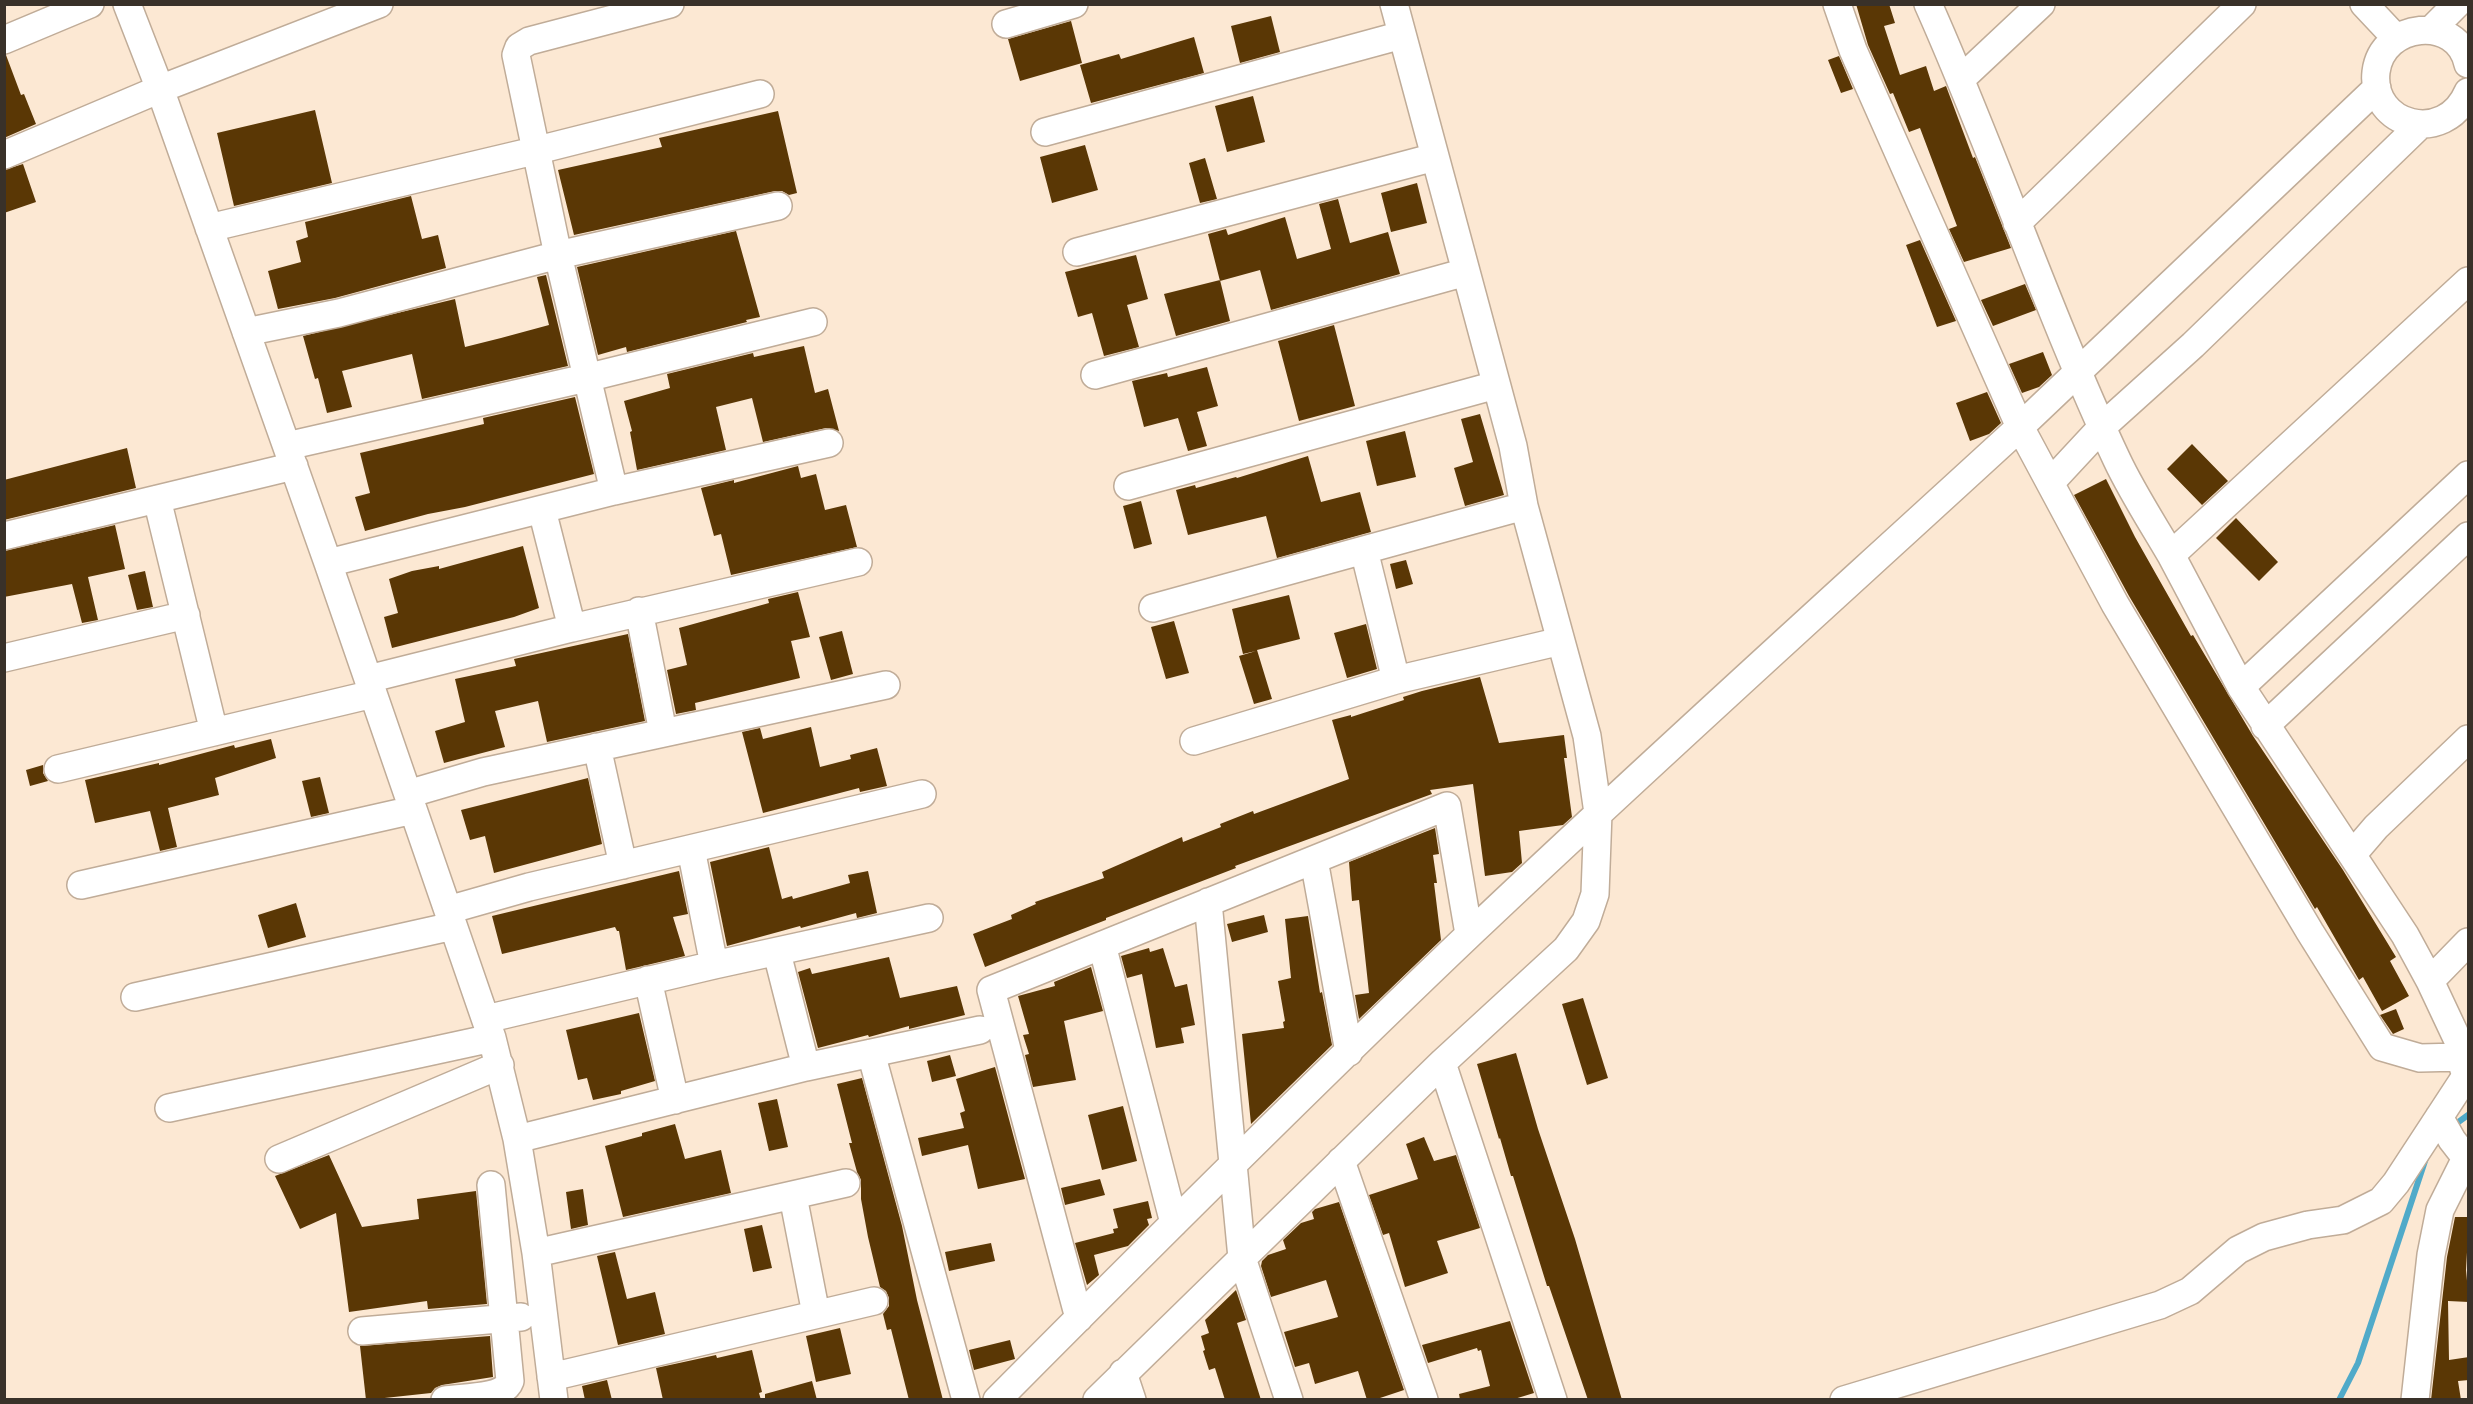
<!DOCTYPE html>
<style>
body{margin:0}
#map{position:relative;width:2473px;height:1404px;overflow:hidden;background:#fce8d3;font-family:"Asap Condensed",sans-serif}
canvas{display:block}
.frame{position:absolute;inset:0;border:6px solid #393129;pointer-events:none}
</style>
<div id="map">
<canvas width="2473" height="1404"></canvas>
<div class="frame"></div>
</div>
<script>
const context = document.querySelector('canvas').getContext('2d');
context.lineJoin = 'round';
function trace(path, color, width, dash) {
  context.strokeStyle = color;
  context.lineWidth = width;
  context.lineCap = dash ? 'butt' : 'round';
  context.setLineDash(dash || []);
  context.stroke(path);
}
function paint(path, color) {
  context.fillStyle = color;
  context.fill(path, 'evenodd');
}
trace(new Path2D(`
 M2453,1126l15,-11
 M2339,1400l19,-37 68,-205`), '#50aac9', 6);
paint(new Path2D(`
 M1856,4h33l6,19 -11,3 16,49 26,-9 8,25 12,-5 27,72 2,-1 36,91 -47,14 -15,-33 8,-3 -37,-98 -11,4 -16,-39 -3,1 -22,-49z
 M1271,16l9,36 -40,11 -9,-37z
 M1071,21l11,42 -62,18 -12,-42z
 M1194,37l10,36 -113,30 -11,-38 39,-11 2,5z
 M4,55h2l15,40 3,-1 12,30 -32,14z
 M1839,56l14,33 -12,4 -13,-33z
 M1253,96l12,46 -38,10 -12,-46z
 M315,110l17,73 -98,23 -17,-73z
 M778,111l19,82 -8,2 -7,-4h-7l-201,44 -16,-65 104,-23 -3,-9z
 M1085,145l13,45 -46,13 -12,-46z
 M1205,158l12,41 -17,4 -11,-40z
 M23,164l13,38 -32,11v-43z
 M1417,183l10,40 -36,9 -10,-39z
 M411,196l11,43 16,-4 8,33 -111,30 -57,11 -10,-38 33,-9 -5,-21 12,-4 -3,-15z
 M1338,199l12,44 38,-11 12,42 -129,36 -11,-40 -40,11 -12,-47 18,-5 2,6 57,-18 12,42 34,-10 -12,-45z
 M736,231l24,86 -14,3 1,2 -120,30 -1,-5 -28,8 -21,-88z
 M1920,240l36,81 -19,6 -31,-82z
 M1136,255l12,44 -21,6 12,42 -35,9 -12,-43 -14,4 -13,-45z
 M546,275l22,91 -146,33 -10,-45 -70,17 10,36 -25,6 -9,-35 -3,1 -12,-43 152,-37 10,48 36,-9 48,-13 -12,-48z
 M1220,280l10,41 -54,15 -12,-42z
 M2025,284l11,26 -43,16 -12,-26z
 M1334,325l21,81 -56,15 -21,-80z
 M804,346l11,47 13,-4 11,42 -13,-3 -63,14 -11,-44 -36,9 10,43 -89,20 -7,-38 2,-1 -8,-30 46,-13 -3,-14 86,-21 1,4z
 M2043,352l9,23 -13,12 -17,6 -13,-29z
 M1207,367l11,39 -21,6 10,34 -19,5 -10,-33 -34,9 -12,-46 35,-8 1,4z
 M1987,392l14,31 -12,11 -19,7 -14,-38z
 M575,397l19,77 -129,33 -37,7 -63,17 -10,-34 15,-4 -10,-40 124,-29 -1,-6z
 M1480,414l24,81 -39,11 -11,-38 19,-6 -12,-43z
 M1405,431l11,46 -39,9 -11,-45z
 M2192,444l36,37 -26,24 -35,-36z
 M127,448l9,40 -132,32v-40z
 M1308,456l13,46 39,-10 11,40 -94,26 -11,-42 -78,19 -12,-45 19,-5 1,3 40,-11 1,1z
 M798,466l3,12 15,-4 9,36 21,-5 11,42 -126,28 -10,-41 -7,2 -13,-48 33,-8v3z
 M2106,479l29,58 56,99 2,-1 60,101 90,134 53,87 -6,4 19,35 -27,15 -19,-34 -4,3 -42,-73 -2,2 -186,-313 -55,-101z
 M1141,501l11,43 -18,5 -11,-43z
 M2236,518l42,44 -19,19 -43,-43z
 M115,525l10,44 -37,8 10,43 -16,3 -10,-39 -68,13v-46z
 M523,546l16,62 -25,9 -122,31 -8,-31 14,-4 -9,-34 23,-8 27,-5v3z
 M1406,560l7,24 -17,5 -6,-25z
 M145,571l8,36 -16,3 -9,-35z
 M798,592l12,45 -19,4 9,37 -105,25 1,7 -20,4 -9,-44 20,-5 -8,-37 90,-25 -1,-4z
 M1289,595l11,44 -43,11 15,49 -18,5 -15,-48 17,-5 -13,3 -11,-45z
 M1174,621l15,52 -23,6 -15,-52z
 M1366,624l11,45 -30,9 -13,-45z
 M842,631l11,43 -22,6 -12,-43z
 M628,634l17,87 -98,21 -9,-41 -43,10 10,36 -61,16 -9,-32 30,-9 -10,-43 61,-13 -2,-7z
 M1480,677l19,66 65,-8 3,23h-3l8,59 -9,8 -44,6 3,32 -10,9 -27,4 -12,-92 -43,6 2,4 -197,72 1,2 -130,50v2l-13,5 -108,42 -12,-33 39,-15 -1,-4 25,-11 -1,-2 69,-24 -2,-6 80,-35 1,5 38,-15 -1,-3 33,-13 1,3 95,-35 -17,-59 19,-5v2l53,-17 -1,-3 19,-6z
 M811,727l9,40 31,-8 -1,-4 27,-7 10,38 -27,6 -1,-4 -96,25 -21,-81 18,-4 3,11z
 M271,739l5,19 -61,20 4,17 -51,13 9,39 -17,4 -10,-40 -55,12 -10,-43 74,-17v2l75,-20 1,3z
 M43,765v8l5,8 -18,5 -4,-16z
 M320,777l9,36 -18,4 -9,-36z
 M588,778l14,66 -108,29 -9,-37 -15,4 -9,-30z
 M1435,828l4,26 -6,1 4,28h-3l7,57 -82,79 -4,-24 14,-2 -10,-93 -7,1 -3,-39z
 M769,847l13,52 10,-3 1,3 57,-16 -2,-8 20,-4 9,42 -20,5 -1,-5 -55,15 -1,-2 -73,20 -17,-84z
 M679,871l9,43 -15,3 12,39 -59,14 -7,-39h-2l-2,-4 -113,27 -10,-38z
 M296,903l10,34 -38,11 -10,-33z
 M1264,915l4,17 -36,10 -5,-18z
 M1308,916l12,77 2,-1 10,53 -81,79 -9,-90 42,-6 -1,-6 2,-1 -7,-40 13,-3 -6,-59z
 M1149,948l1,4 13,-4 12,39 12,-3 8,41 -14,3 3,15 -28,5 -14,-74 -15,4 -6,-22z
 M889,957l11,41 57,-12 8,29 -56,14v-3l-40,11 -1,-2 -50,13 -20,-76 12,-4 2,6z
 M1091,967l12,44 -39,10 12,59 -43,7 -8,-32 4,-1 -6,-19 6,-1 -11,-38 37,-10 -1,-4z
 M1583,998l25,80 -21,7 -25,-81z
 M2396,1009l8,20 -11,5 -13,-19z
 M639,1013l16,68 -34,10v3l-28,6 -6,-22 -9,2 -12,-50z
 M1516,1053l22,76 37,110 47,161h-34l-39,-114h-2l-34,-110h-2l-11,-38 -1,1 -22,-75z
 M950,1055l6,21 -24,6 -5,-21z
 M995,1067l30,112 -47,10 -10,-44 -46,11 -4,-18 46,-10 -4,-15 5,-2 -9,-32z
 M862,1078l40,148 15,74 26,100h-34l-18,-71 -4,1 -4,-16 6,-8v-8l-3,-7 -6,-4 -12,-50 -7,-38v-19l-4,-8 -8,-29h3l-15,-59z
 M777,1099l11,48 -19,4 -11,-48z
 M1123,1106l14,55 -35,9 -14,-55z
 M675,1124l10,35 36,-9 10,43 -108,24 -18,-71 37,-10v-3z
 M1424,1137l10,24 22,-6 24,73 -43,13 11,32 -43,14 -16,-54 -6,2 -14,-40 49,-16 -12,-35z
 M329,1155l33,72 57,-8 -2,-20 59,-8 11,113 -59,5 -1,-8 -78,11 -13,-99 -36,16 -25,-53z
 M1100,1179l5,16 -40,10 -4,-17z
 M583,1189l5,36 -17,4 -5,-37z
 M1148,1201l4,17 -5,1 2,6 -21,21 -34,9 5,20 -12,10 -12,-42 39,-10 -1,-4 5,-1 -5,-19z
 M1339,1202l65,188 -30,10h-7l-9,-29 -43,13 -6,-21 -14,4 -11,-35 54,-15 -12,-37 -55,17 -10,-31 1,-5 6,-6 18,-6 -3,-9 18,-17 13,-4 -2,-7 3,-3z
 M2455,1217h14l-3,53 3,32 -21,-1 1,59 20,-3v23l-11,1 3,19h-30l16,-143z
 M762,1225l10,43 -19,4 -9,-43z
 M991,1243l4,18 -46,10 -4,-19z
 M615,1252l12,47 28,-7 10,42 -47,11 -21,-89z
 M1236,1290l10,30 -9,3 24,77h-36l-10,-32 -6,2 -6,-19 2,-1 -4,-14 8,-3 -4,-13z
 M1510,1321l24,72 -23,7h-51l-1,-6 31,-8 -9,-36 -3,1 -1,-3 -49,15 -6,-18z
 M840,1328l11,46 -35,8 -10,-46z
 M490,1336l3,41 -51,8 -7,3 -4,5 -65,7 -6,-54z
 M1010,1340l5,19 -41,11 -5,-20z
 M752,1350l10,42 -3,1 2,7h-98l-7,-32 60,-13 1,3z
 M607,1380l5,20h-27l-3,-14z
 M812,1381l5,19h-52v-6z`), '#5a3705');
const minor = new Path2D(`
 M127,4l33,85 168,474 164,475 25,101 19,114 18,147
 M1928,4c67,150 119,307 189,456 15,32 36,64 54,95
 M2364,4l32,34
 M1006,24l68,-20
 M2431,30l26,-26
 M4,40l86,-36
 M2468,64c-11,-50 -86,-42 -92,8 -6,54 69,74 92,20
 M1961,79l80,-75
 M2377,88l-357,339 95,177 195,328 72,115 38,11 40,-1
 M1045,132l357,-97
 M4,155l156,-66 219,-85
 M2017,223l225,-219
 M209,228l325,-77 226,-57
 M1077,252l358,-95
 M246,332l93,-19 219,-58 220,-49
 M1095,375l371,-103
 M287,446l299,-68 227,-56
 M2051,482l52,-56 90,-81 227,-220
 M1128,486l368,-101
 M614,491l-56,-236 -42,-200 3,-8 10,-6 141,-37
 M157,499l57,233
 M542,510l30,118 286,-66
 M4,536l290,-70
 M1364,550l32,130
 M328,563l286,-72 215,-48
 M1153,608l371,-102
 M639,611l24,121
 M4,658l182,-43
 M368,679l204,-51
 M2241,687l227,-212
 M2265,726l203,-190
 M1194,741l202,-61 165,-39
 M597,747l26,118
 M58,769l315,-75
 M408,794l75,-22 403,-87
 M691,849l23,116
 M2352,855l24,-28 92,-88
 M1314,860l35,192
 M81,885l332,-75
 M1208,902l34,356 47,142
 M448,910l81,-23 393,-93
 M1102,945l72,278
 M777,953l29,114 174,-37
 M648,980l27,120
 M2430,981l38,-39
 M135,997l318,-71
 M486,1019l228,-54 215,-47
 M2462,1049l-32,-68 -25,-46 -164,-248 -70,-132 297,-274
 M871,1053l95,347
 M1442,1063l111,337
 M169,1108l323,-70
 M517,1139l289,-72
 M279,1159l221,-94
 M1341,1161l83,239
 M793,1196l23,118
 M536,1253l310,-70
 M1079,1318l-88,-328 456,-184 22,128
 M362,1331l159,-14
 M1123,1373l9,27
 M551,1377l323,-76
 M445,1400c17,-3 59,-1 65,-19l-19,-196
 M997,1400c157,-158 314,-315 475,-468 180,-171 365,-337 548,-505l-167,-377 -16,-46
 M1097,1400l345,-337 124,-114 20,-28 9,-27 3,-81 -11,-77 -63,-230 -11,-60 -119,-442
 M1844,1400l316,-95 30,-14 48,-41 26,-13 44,-12 35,-5 38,-19 15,-18 70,-107 -6,-19 2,-8 6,-5
 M2415,1400l16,-145 9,-45 26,-52 -14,-18 -13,-23`);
trace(minor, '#c0ac98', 30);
trace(minor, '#fff', 27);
</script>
